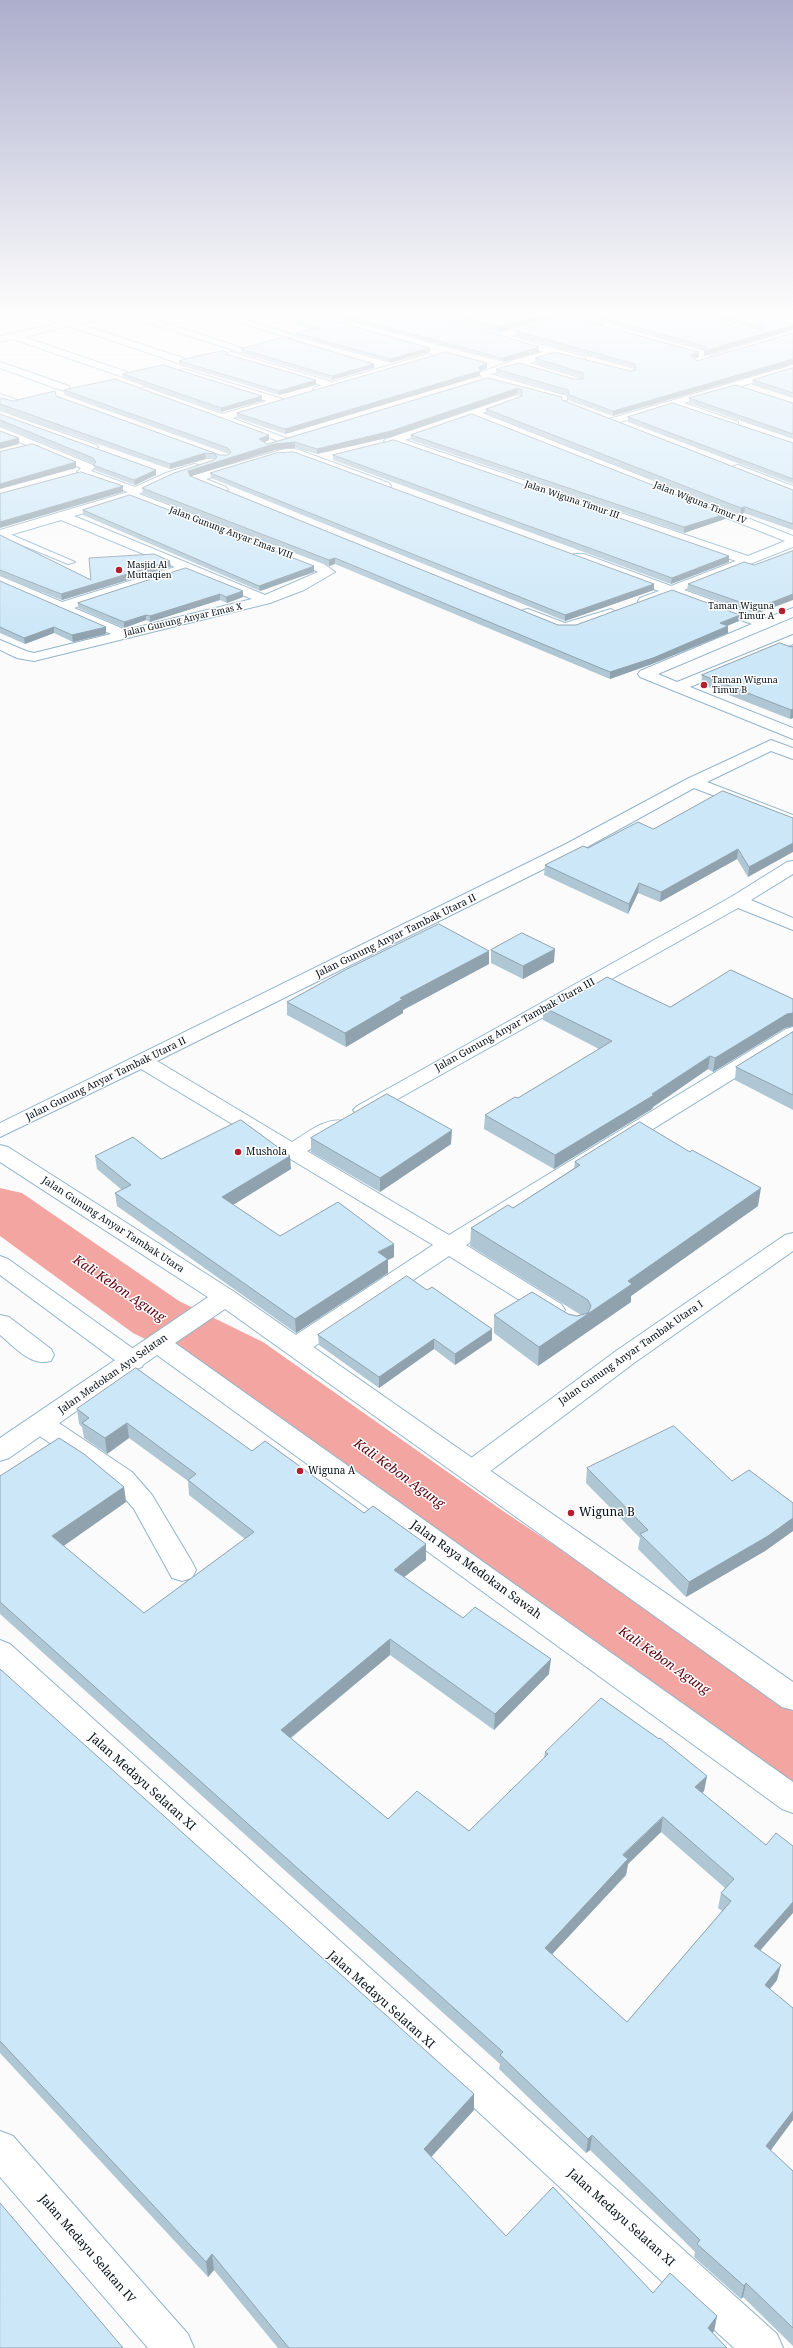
<!DOCTYPE html>
<style>
body{margin:0}
canvas{display:block;background:#fbfbfb}
</style>
<canvas width="793" height="2348"></canvas>
<script>
const context = document.querySelector('canvas').getContext('2d');
context.lineJoin = 'round';
function paint(path, color) {
  context.fillStyle = color;
  context.fill(path, 'evenodd');
}
function trace(path, color, width, dash) {
  context.strokeStyle = color;
  context.lineWidth = width;
  context.lineCap = dash ? 'butt' : 'round';
  context.setLineDash(dash || []);
  context.stroke(path);
}
function write(font, color, halo, rows, align = 'center') {
  context.font = font + ' "Noto Serif",serif';
  context.lineWidth = 3;
  context.setLineDash([]);
  context.textBaseline = 'middle';
  context.strokeStyle = halo;
  context.fillStyle = color;
  for (const [text, x, y, turn = 0] of rows) {
    context.save();
    context.translate(x, y);
    context.rotate((+turn || 0) * Math.PI / 180);
    context.textAlign = isNaN(turn) ? turn : align;
    if (halo) context.strokeText(text, 0, 0);
    context.fillText(text, 0, 0);
    context.restore();
  }
}
paint(new Path2D(`
 M0,1188l22,5 157,108 84,41 240,169 290,194v80l-29,-10 -313,-224 -236,-177 -82,-41 -133,-97z`), '#f3a5a1');
const lane = new Path2D(`
 M0,532h5l70,30 -7,2 -68,-28z`);
const street = new Path2D(`
 M118,310h17l-3,2 113,37 -5,3 -3,-1 -116,-36 -41,9 106,35v4h-8l-109,-37 -45,11 103,35v4l-4,1 -110,-38 -13,3v-6l59,-13 -12,-4v-4l23,6z
 M201,310h15l78,25 -2,2h-6z
 M407,310h15l77,23 61,-16 -21,-7h15l49,15 -5,3 -28,-8 -60,16 75,21 1,2 -5,3 -26,-7 -25,8 52,16v4l-4,1 -59,-18 -29,8 77,22v4l-4,1 -79,-21 -5,-7 35,-13 30,-8z
 M793,330v6l-78,23 -5,-3z
 M231,352l101,30 97,-28 5,3 -116,35 -5,-3 8,-4 -94,-28v-4z
 M0,362l69,24 1,2 -5,3 -4,-1 -61,-22z
 M793,365v6l-109,32 54,19v4h-8l-57,-19 -60,17 -5,-3 1,-2z
 M184,369l99,30v4l-51,15 59,22 -6,3 -4,-1 -142,-52 5,-3 4,1 74,26 45,-13 -87,-27v-4z
 M0,394l17,6 1,2 -5,3 -13,-4z
 M517,395l4,1v4l-39,13 311,123v11l-109,43 80,29 29,-11v9l-135,57 19,8 116,-47v9l-103,43 103,41v11l-153,-62 -2,-3 2,-3 112,-47 -80,-29 -22,9h-10l-2,-3 2,-3 19,-7 -85,-31 -1,-3 1,-3h10l87,32 65,-25 -342,-118h-8l-2,-2 2,-2zM472,417l313,124 -37,15 -343,-116z
 M0,411l96,34 2,2 -2,2h-8l-88,-32z
 M0,427l93,38 2,2 -4,4 44,16 31,-14 28,-9 4,1 2,2 -2,2 -24,8 -35,17 185,70 11,8 -31,18 -34,13 -236,58 -17,-3 -17,-8v-10l26,11 8,2 77,-19 -111,-49v-9l62,26 113,-35 -114,-47 -61,18v-8l128,-38 -49,-18 -2,-2 4,-4 -81,-34zM131,499l183,71 4,2 -53,23 -191,-79zM186,572l66,27 -126,31 -52,-22z
 M288,448l11,2 90,33 2,3 -2,3h-8l-93,-35 -82,25 20,8 2,3 -6,4 -33,-16 2,-2z
 M738,465l55,21v8l-59,-24 -2,-2 2,-2z
 M528,609l37,14 46,-14 7,4 -2,3 -46,15 -12,-1 -35,-14 -2,-3 2,-3z
 M771,740l22,8v11l-22,-8 -64,31 86,33v11l-99,-38 -116,64 -421,209 135,81c15,-9 34,-25 52,-21l3,5 -3,5 -37,20 142,84 337,-206 7,-2v15l-327,203 95,59 4,6 -4,6 -8,2 -8,-2 -96,-60 -143,96 -9,2 -9,-2 -3,-6 3,-6 145,-95 -292,-176 -141,68v-14l566,-279 121,-65z
 M793,861v13l-42,26 42,18v12l-55,-22 -367,206 -7,2 -7,-2 -4,-4 4,-4 374,-209 56,-35z
 M0,1145l8,2 225,144 4,6 -4,6 -8,2 -8,-2 -217,-141z
 M793,1233v18l-159,112 -153,115 -9,3 -9,-3 -4,-7 4,-7 153,-113 169,-116z
 M0,1256l8,3 134,96 3,6 -3,6 -9,3 -9,-3 -124,-92z
 M0,1315l9,2 42,32 3,6 -3,6c-20,6 -36,-14 -51,-26z
 M41,1415l9,2 82,55 20,23 40,67 4,8 -4,8 -10,3 -10,-3 -38,-69 -20,-23 -82,-55 -4,-7 4,-7z
 M0,1640l10,4 767,690 6,14h-49l-734,-678z
 M0,2131l13,5 175,198 6,14h-46l-148,-171z`);
const secondary = new Path2D(`
 M225,1289l8,2 560,391v28l-11,-3 -557,-398 -50,34 618,439v31l-11,-4 -625,-454 -148,103 -9,3v-23l217,-147z`);
trace(lane, '#91b5cb', 2);
trace(street, '#91b5cb', 2);
trace(secondary, '#91b5cb', 2);
paint(lane, '#fff');
paint(street, '#fff');
paint(secondary, '#fff');
paint(new Path2D(`
 M305,310h112l122,42 -36,10z
 M427,310h122l6,2v5l-56,14z
 M559,310h121l77,23 3,-2 -74,-21h65l42,14 -89,32v-5z
 M763,310h30v9z
 M291,318l139,34 -40,11 -94,-26v-4l15,-4 -20,-7z
 M516,331l183,26 -5,2 3,2 -84,55 -45,-16 -1,-5 -71,-21v-5l78,10h9l-1,-1 -47,-15v-5l95,13 5,-1 -1,-1 -118,-33z
 M241,349l133,15v4l-42,12 -91,-27z
 M226,354l90,31 -37,10 -100,-30v-4z
 M487,368l-7,3v5l-195,58 -48,-16v-5z
 M793,368v30l-41,-13 1,-5z
 M123,374l139,22v5l-41,11 -97,-33z
 M488,378l74,22 231,90v40l-49,-17 -3,1 -255,-100v-5l36,-13v-1l-5,-1 -126,43 -74,17 -22,-6 -20,2 -84,26 367,149h18l164,-10 -1,6 -12,5 1,7 -76,31 -42,15 -275,-115 -6,2 -186,-72 -1,-6 72,-28 1,-1h-9l-36,10 -170,-59v-11l13,2 43,-5 164,59h8l1,-1 -165,-59v-5l205,50 -5,2 3,2z
 M689,398l104,5v36l-104,-36z
 M0,414l156,56v5l-21,10 -41,-15v-6l-93,-38h-1z
 M628,417l165,26v41l-165,-62z
 M411,435l314,84 -41,14 -273,-93z
 M333,455l396,101v6l-58,22 -338,-124z
 M210,473l444,117 -89,31 -354,-143z
 M83,510l231,56v6l-54,19 -177,-76z
 M0,535l91,45 80,-13 -109,33 -62,-24z
 M793,551l-37,63 -69,-24 1,-6 66,-19z
 M186,568l57,29 -16,6 -7,-3 -70,22 -4,-2 -22,8 -46,-20v-5z
 M0,581l106,53 -33,8 -19,-9 -29,11 -25,-11z
 M791,647l2,71 -3,1 -89,-35 1,-9z
 M793,818l-45,59 -11,-18 -77,43 -22,-9 -10,21 -84,-39 1,-10 43,-17 65,-19z
 M491,950l63,12 -31,17 -32,-16z
 M489,951v13l-86,46v3l-57,34 -59,-32v-13z
 M579,994l91,13 123,-8v27l-8,2 -72,44 -5,-3 -55,38 -1,2 -98,60 -70,-40 1,-14 33,-17 81,-49 -56,-29v-13z
 M793,1032v78l-58,-30 1,-13z
 M311,1138l140,6 -71,48 -69,-40z
 M95,1156l66,3 130,10 -58,36 47,31 114,21 -6,3v13l-92,60 -179,-127 -2,-13 7,-3 -25,-21z
 M575,1162l183,44 -127,90v6l-93,64 -44,-33v-18l74,-1 9,2 4,-1 -111,-69 1,-18 42,-20 61,-40z
 M318,1335l174,5 -37,25 -21,-16 -55,39 -60,-43z
 M77,1409l175,42 174,109 -22,17 59,41 86,56 -55,56 -104,-75 -99,83 97,81 81,12 75,-73 1,-6 162,24 -3,15 -2,2 58,157 17,30 -7,9 23,131 -23,30 23,21v175l-50,-49 -2,2 -47,-42 1,-5 -17,-17 -88,-85 -4,3 -87,-84 1,-5 -500,-450v-138l124,11 2,15 -63,44 81,67 101,-74 -56,-44 -1,-14 -59,-43 -22,16 -23,-16 -2,-11 -3,-3zM661,1832l64,56 -4,5 -3,15 4,3 -95,111 -75,-68 74,-79 2,-11z
 M587,1468l145,13 61,22v28l-28,20 -79,46 -48,-48 2,-11 -54,-55z
 M0,1669l474,441 -43,47 75,79 147,57 64,23 -3,15 -2,2 15,15h-449l-64,-78 -6,7 -208,-224z`), '#afc7d5');
paint(new Path2D(`
 M555,312v5l-56,14v-4z
 M793,325v4l-89,27v-5z
 M539,347v5l-36,10v-4z
 M430,348v4l-40,11v-4z
 M699,352v5l-9,3v-5z
 M793,359v5l-180,52v-5z
 M487,363v5l-9,4 1,-5z
 M374,364v4l-42,12v-4z
 M480,371v5l-195,58v-5z
 M316,380v5l-37,10v-4z
 M518,388l-1,6 -126,43 -74,17v-5z
 M262,396v5l-41,11v-4z
 M269,435v5l-9,4 -1,-5z
 M19,438v6l-19,5v-6z
 M295,442v6l-20,2 -87,27v-6l86,-27z
 M205,453l1,6 -36,10v-5z
 M76,462v6l-76,21v-5z
 M156,470v5l-21,10 -1,-5z
 M123,486v6l-123,36v-6z
 M745,507l-1,6 -3,1v-6z
 M726,514l-1,5 -41,14v-6z
 M729,556v6l-58,22 1,-6z
 M335,558v6l-6,2v-6z
 M170,561l1,6 -109,33 -1,-6z
 M314,566v6l-54,19 -1,-5z
 M654,584v6l-89,31v-6z
 M243,591v6l-16,6 -1,-6z
 M220,594v6l-70,22v-6z
 M793,594v6l-37,14 1,-6z
 M146,615v5l-22,8v-6z
 M740,615l-1,6 -20,8 1,-6z
 M728,626v7l-76,31 -42,15v-7z
 M54,627v6l-29,11 -1,-6z
 M106,627v7l-33,8 -1,-7z
 M793,709v9l-3,1 1,-9z
 M793,843v9l-45,25 1,-10z
 M738,849l-1,10 -77,43 1,-10z
 M639,883l-1,10 -10,21 1,-10z
 M555,949l-1,13 -31,17v-13z
 M489,951v13l-86,46v3l-57,34 -1,-14 55,-35z
 M793,1013v13l-8,2 -72,44 2,-14 72,-44z
 M710,1056l-2,13 -55,38 -1,2 -98,60 1,-14 97,-61z
 M452,1130l-1,14 -71,48v-14z
 M290,1156l1,13 -68,42 -1,-14z
 M761,1188l-3,18 -127,90v6l-93,64 1,-19 89,-60v-6z
 M394,1244v13l-6,3v13l-92,60 -1,-14 83,-67z
 M492,1329v11l-37,25v-11z
 M434,1339v10l-55,39v-11z
 M127,1423l2,15 -22,16 -2,-16z
 M124,1487l2,15 -71,50 -3,-16z
 M793,1518v13l-28,20 -79,46 3,-15z
 M426,1544v16l-32,25v-15z
 M390,1639v16l-108,90 -1,-15z
 M551,1659l-2,15 -55,56 1,-16z
 M707,1776l-3,15 -11,11 2,-15z
 M663,1817l-2,15 -33,32 -2,11 -82,88 1,-15 78,-93z
 M793,1902v11l-42,48 3,-15z
 M781,1965l-4,15 -16,20 4,-15z
 M474,2094v16l-50,55v-16z
 M793,2111v9l-30,41 3,-15z
 M592,2135l-2,15 -4,3 2,-14z
 M212,2254l2,16 -6,7 -2,-15z
 M746,2283l-3,14 -2,2 3,-13z
 M717,2316l-3,15 -10,12 4,-15z`), '#8fa2ae');
const building = new Path2D(`
 M322,310h95l122,37 -36,11z
 M443,310h106l6,2 -56,15z
 M576,310h104l77,23 7,-4 -1,-2 -60,-17h48l42,14v1l-89,26 3,-2 -1,-2z
 M778,310h15v5z
 M311,314l119,34 -40,11 -94,-26 23,-5 -28,-10z
 M570,317l129,35 -9,3 7,6 96,-28v26l-180,52 -44,-16 -1,-5 -72,-21 23,-6 55,16h9v-6l-48,-15 20,-6 75,19 6,-1 -1,-6 -119,-33z
 M284,337l90,27 -42,12 -91,-27z
 M225,351l1,3 90,26 -37,11 -100,-30 22,-6z
 M446,352l41,11 -8,4 1,4 -195,58 -48,-16z
 M163,365l99,31 -41,12 -98,-34z
 M793,368v25l-40,-13z
 M488,378l74,19v3l231,90v34l-48,-17 -4,1 -255,-99 36,-13v-6l-4,-2 -127,43 -74,18 -22,-7 -21,2 -86,27 2,5 368,149h18l96,-35 68,25 -20,8 8,3 -75,32 -43,14 -275,-114 -6,2 -187,-72 32,-15 40,-13 3,-3 -2,-3 -10,-1 -35,11 -170,-60v-5l1,-1 12,3 42,-10 1,5 164,59h8l3,-3 -3,-4 -164,-58 51,-11 154,56 -10,4 8,5z
 M736,385l57,18v31l-104,-36z
 M673,403l120,40v36l-165,-62z
 M0,414l156,56 -22,10 -41,-15 3,-3 -3,-4 -93,-38z
 M472,414l254,100 -42,13 -273,-92z
 M0,431l19,7 -19,5z
 M394,440l335,116 -57,22 -339,-123z
 M33,444l43,18 -76,22v-32z
 M294,452l360,132 -89,31 -355,-142 66,-20z
 M81,472l42,14 -123,36v-28z
 M130,495l184,71 -55,20 -176,-76z
 M0,535l91,45 -2,-22 65,-4 16,7 -109,33 -61,-24z
 M793,551v43l-36,14 -69,-24 56,-22 10,3z
 M186,568l57,23 -17,6 -6,-3 -70,22 -4,-1 -22,7 -46,-19z
 M0,581l106,46 -34,8 -18,-8 -30,11 -24,-11z
 M780,643l11,4 2,-1v63l-2,1 -89,-35z
 M723,791l70,27v25l-44,24 -11,-18 -77,43 -22,-9 -10,21 -84,-39 38,-19 5,2 50,-26 15,7z
 M439,924l50,27 -89,47 3,1 -58,34 -58,-31 58,-32z
 M522,933l33,16 -32,17 -32,-16z
 M731,970l62,29v14l-6,1 -72,44 -5,-2 -58,38 2,1 -99,60 -70,-40 30,-18 3,1 94,-57 -69,-34 29,-16 7,3 28,-17 63,30z
 M793,1032v63l-57,-28z
 M387,1094l65,36 -72,48 -69,-40z
 M241,1120l49,36 -68,41 58,39 58,-34 56,42 -16,8 10,7 -93,60 -180,-126 16,-8 -36,-29 38,-19 28,22z
 M640,1122l50,30 2,-2 69,38 -133,93 4,3 -93,63 -45,-32 38,-23 36,22 9,2 11,-3 3,-7 -3,-6 -117,-72 37,-23 5,3 67,-43 -5,-3z
 M407,1276l20,14 5,-3 60,42 -37,25 -21,-15 -55,38 -61,-42z
 M136,1368l116,83 13,-10 99,72 9,-7 53,38 -32,26 69,48 12,-11 76,52 -56,55 -105,-75 -109,91 107,89 29,-28 52,40 79,-77 -3,-2 56,-54 58,41 1,-1 47,38 -12,11 71,58 10,-12 17,13v56l-39,44 27,19 -16,20 28,23v103l-27,35 27,25v157l-47,-45 -2,3 -47,-42 3,-4 -108,-105 -4,4 -88,-84 3,-3 -503,-450v-126l59,-38 25,16 40,33 -72,49 92,77 110,-81 -66,-52 8,-6 -69,-51 -22,15 -23,-15 7,-5 -12,-9zM663,1817l71,62 -13,14 10,8 -104,121 -82,-74 83,-89 -5,-4z
 M674,1426l58,55 17,-11 44,33v15l-25,18 -79,46 -49,-48 8,-4 -61,-62z
 M0,1669l474,425 -50,55 82,87 47,-49 100,106 17,-20 47,43 -9,12 19,20h-438l-77,-94 -6,8 -206,-221z
 M0,2203l118,139 5,6h-123z`);
paint(building, '#cce7f8');
trace(building, '#8fa2ae', 1);
const sky = context.createLinearGradient(0, 0, 0, 639);
sky.addColorStop(0, '#acaecc');
sky.addColorStop(0.49, '#fdfdfd');
sky.addColorStop(1, '#fdfdfd00');
context.fillStyle = sky;
context.fillRect(0, 0, 793, 639);
for (const [x, y, r, color] of [
 [119,570,4,"#b21f2f"],
 [782,611,4,"#b21f2f"],
 [704,685,4,"#b21f2f"],
 [238,1152,4,"#b21f2f"],
 [300,1471,4,"#b21f2f"],
 [571,1513,4,"#b21f2f"]
]) {
  const dot = new Path2D();
  dot.arc(x, y, r, 0, 2 * Math.PI);
  context.fillStyle = color;
  context.fill(dot);
  trace(dot, '#fff', 1.5);
}
write('9px', '#030f16', '#fff', [
 ["Jalan Wiguna Timur III",572,500,19],
 ["Jalan Wiguna Timur IV",700,503,22],
 ["Jalan Gunung Anyar Emas VIII",231,533,21],
 ["Jalan Gunung Anyar Emas X",183,620,-13]
]);
write('9px', '#030f16', '#fff', [
 ["Masjid Al",127,565],
 ["Muttaqien",127,575],
 ["Taman Wiguna",774,606,"right"],
 ["Timur A",774,616,"right"],
 ["Taman Wiguna",712,680],
 ["Timur B",712,690]
], 'left');
write('10px', '#030f16', '#fff', [
 ["Jalan Gunung Anyar Tambak Utara II",396,936,-26],
 ["Jalan Gunung Anyar Tambak Utara III",515,1025,-29],
 ["Jalan Gunung Anyar Tambak Utara II",106,1079,-26],
 ["Jalan Gunung Anyar Tambak Utara",113,1225,33],
 ["Jalan Gunung Anyar Tambak Utara I",631,1353,-35],
 ["Jalan Medokan Ayu Selatan",113,1374,-35]
]);
write('10px', '#030f16', '#fff', [
 ["Mushola",246,1152],
 ["Wiguna A",308,1471]
], 'left');
write('12px', '#030f16', '#fff', [
 ["Wiguna B",579,1513]
], 'left');
write('12px', '#030f16', '#fff', [
 ["Jalan Raya Medokan Sawah",476,1570,36],
 ["Jalan Medayu Selatan XI",142,1782,42],
 ["Jalan Medayu Selatan XI",381,2000,42],
 ["Jalan Medayu Selatan XI",621,2218,42],
 ["Jalan Medayu Selatan IV",87,2249,49]
]);
write('italic 13px', '#5c000d', '#fff', [
 ["Kali Kebon Agung",119,1289,34],
 ["Kali Kebon Agung",399,1474,36],
 ["Kali Kebon Agung",664,1661,35]
]);
</script>
